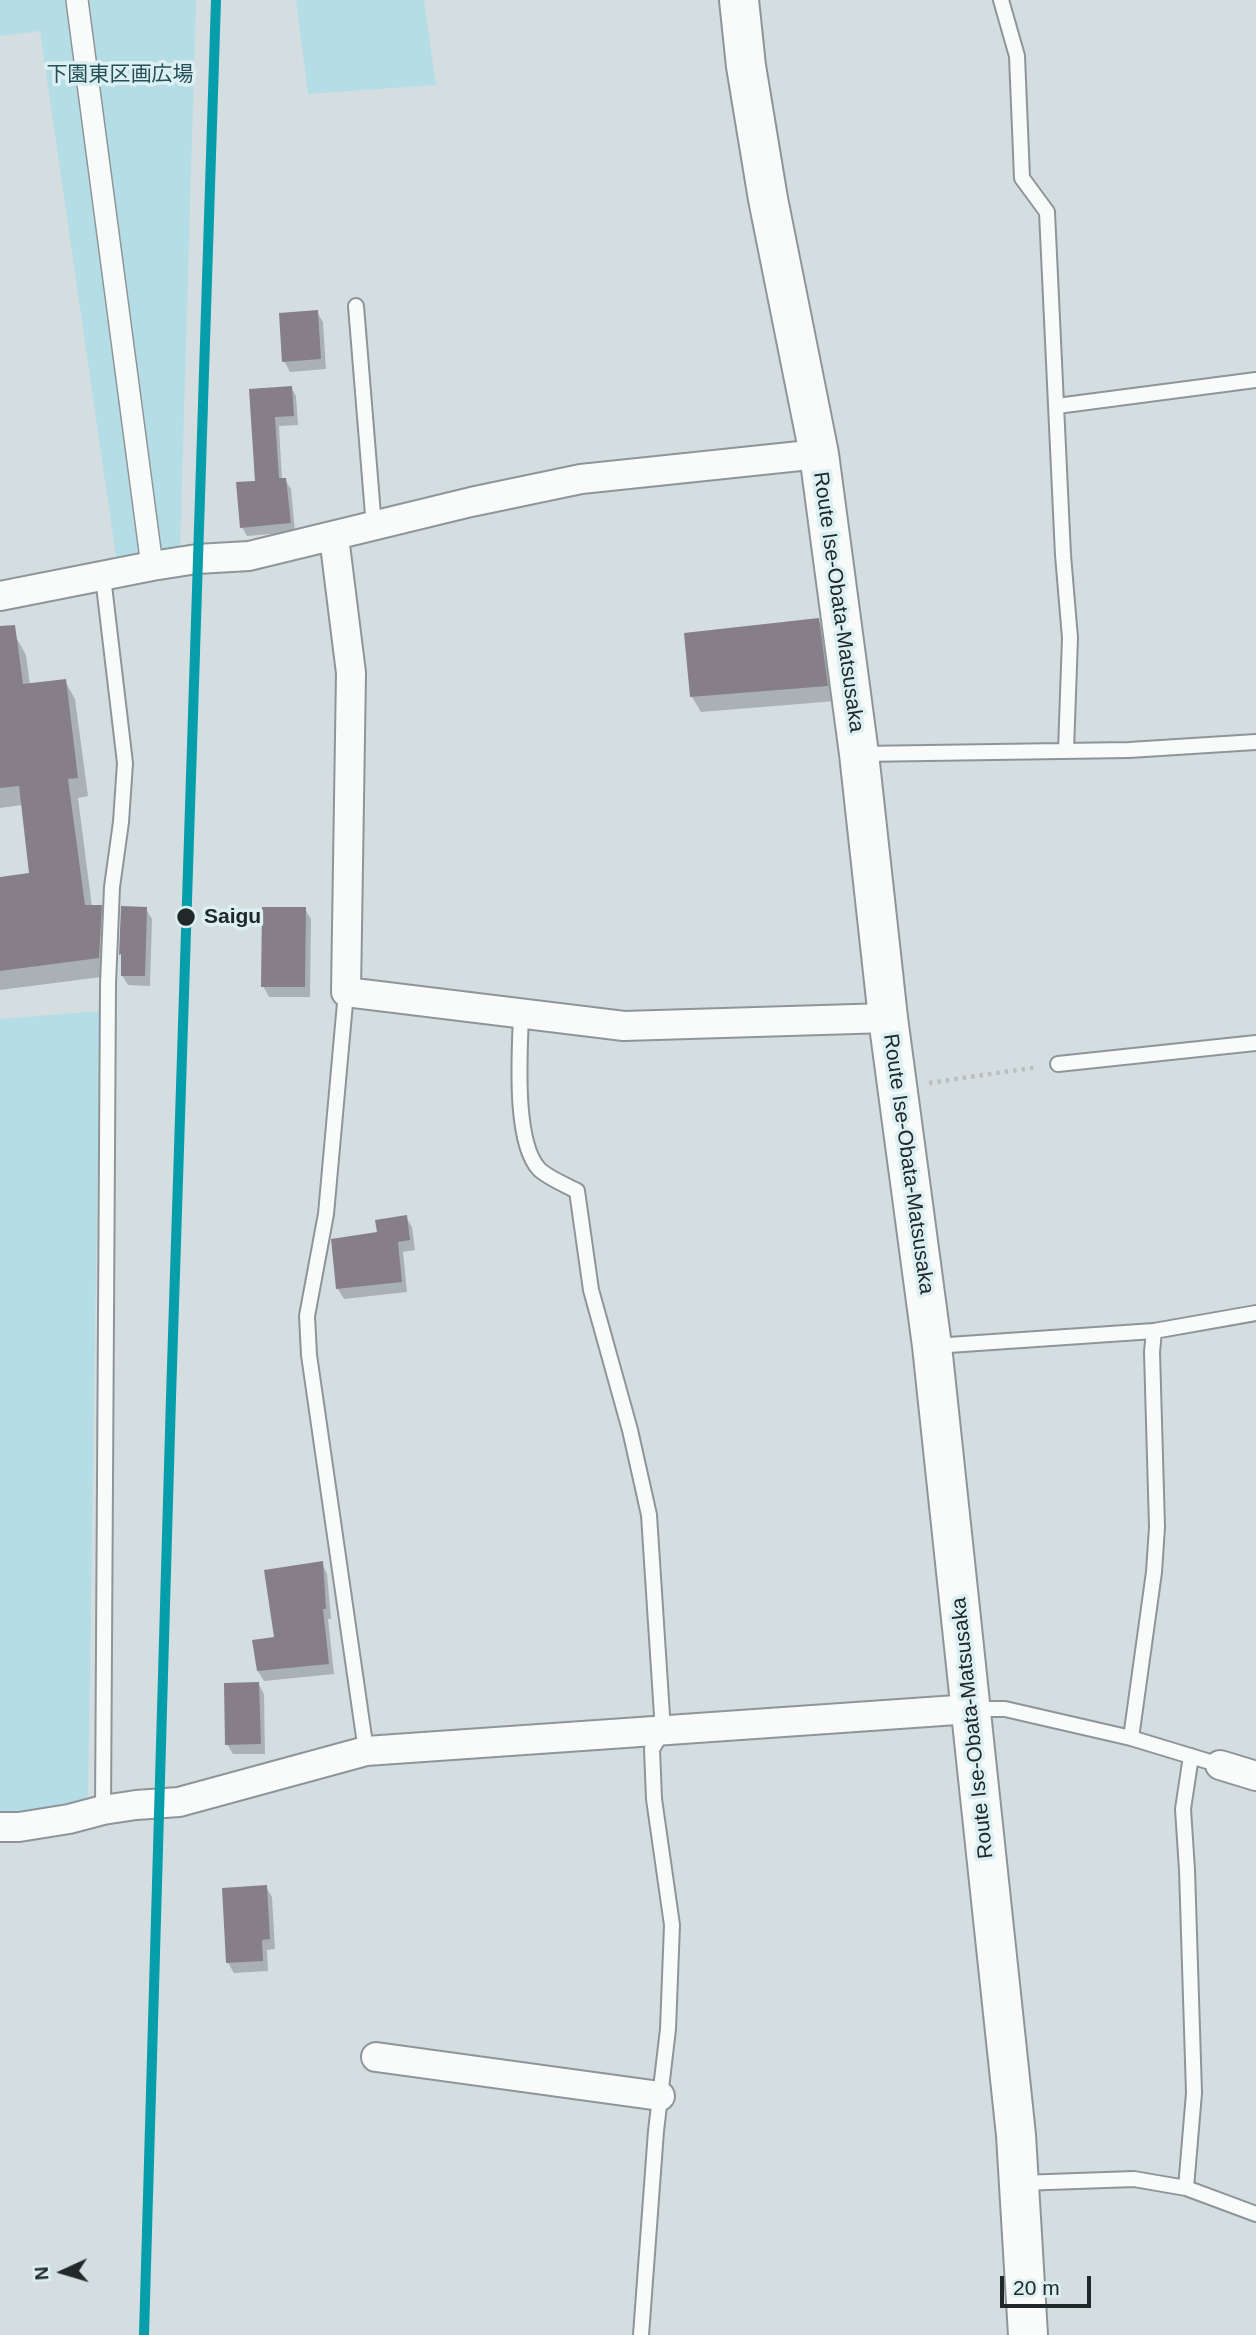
<!DOCTYPE html>
<meta charset="utf-8">
<style>
body{margin:0}
#map{position:relative;width:1256px;height:2335px;overflow:hidden;background:#d4dee1;font-family:Helvetica,sans-serif}
canvas{display:block}
.north{position:absolute;left:28px;top:2237px;width:70px;height:70px;-webkit-text-stroke:5px #dcf0f3;paint-order:stroke;rotate:266deg;font-size:19px;font-weight:700;line-height:28px;text-align:center;color:#202829}
.north::after{content:'';display:block;margin:auto;width:24px;height:32px;background:#202829;clip-path:polygon(50% 0,100% 100%,50% 72%,0 100%)}
.scale{position:absolute;left:1000px;top:2276px;width:91px;height:32px;box-sizing:border-box;border:4px solid #202829;border-top:0;padding-left:9px;font-size:21px;line-height:24px;white-space:nowrap;color:#202829;-webkit-text-stroke:5px #dcf0f3;paint-order:stroke}
</style>
<div id="map">
<canvas width="1256" height="2335"></canvas>
<div class="north">N</div>
<div class="scale">20 m</div>
</div>
<script>
const context = document.querySelector('canvas').getContext('2d');
context.lineJoin = 'round';
function paint(path, color) {
  context.fillStyle = color;
  context.fill(path, 'evenodd');
}
function trace(path, color, width, dash) {
  context.strokeStyle = color;
  context.lineWidth = width;
  context.lineCap = dash ? 'butt' : 'round';
  context.setLineDash(dash || []);
  context.stroke(path);
}
function write(font, color, halo, rows, align = 'center') {
  context.font = font + ' Helvetica,"Noto Sans JP",sans-serif';
  context.lineWidth = 7;
  context.setLineDash([]);
  context.textBaseline = 'middle';
  context.strokeStyle = halo;
  context.fillStyle = color;
  for (const [text, x, y, turn = 0] of rows) {
    context.save();
    context.translate(x, y);
    context.rotate((+turn || 0) * Math.PI / 180);
    context.textAlign = isNaN(turn) ? turn : align;
    if (halo) context.strokeText(text, 0, 0);
    context.fillText(text, 0, 0);
    context.restore();
  }
}
paint(new Path2D(`
 M0,0h196l-16,552 -63,12 -77,-533 -40,5z
 M296,0h128l12,85 -128,9z
 M100,1011l-12,788 -88,17v-797z`), '#b4dde5');
paint(new Path2D(`
 M317,312l6,10 3,47 -36,3 -6,-11z
 M291,387l5,9 2,29 -19,1 3,54h3l6,9 4,43 -48,4 -5,-9 15,-45 -6,-92z
 M818,620l9,15 9,66 -135,11 -9,-15z
 M16,637l10,18 4,30 35,-4 10,18 13,97 -10,2 14,109h9l10,18 -2,51 -109,14v-111l30,-4 -8,-70 -22,3v-169z
 M123,908l23,1 6,10 -2,67 -22,-1 -6,-10 1,-17 -2,-4z
 M305,909l6,10 -1,78h-41l-6,-11z
 M406,1217l6,10 3,23 -12,2 4,40 -63,7 -6,-10 41,-56z
 M322,1563l5,11 4,45h-3l6,55 -70,7 -6,-10z
 M258,1683l6,11 1,60h-32l-6,-10z
 M266,1887l6,10 3,52 -8,1 1,21 -34,2 -6,-10z`), '#0003');
paint(new Path2D(`
 M318,310l3,49 -39,3 -3,-49z
 M292,386l2,30 -19,1 4,61h7l5,45 -51,5 -4,-46 19,-1 -6,-92z
 M819,618l9,68 -138,11 -6,-64z
 M15,625l8,59 43,-5 12,99 -10,1 17,126h17l-3,53 -99,13v-94l29,-4 -10,-87 -19,2v-162z
 M121,906l26,1 -2,69h-24v-22l-2,1z
 M262,907h44l-1,80h-44z
 M407,1215l3,25 -12,2 4,40 -66,7 -5,-50 46,-7 -2,-12z
 M323,1561l3,48h-3l6,55 -72,7 -5,-31 22,-3 -10,-67z
 M259,1682l2,62 -36,1 -1,-62z
 M267,1885l3,54 -8,1 1,21 -37,2 -4,-75z`), '#867f87');
const service = new Path2D(`
 M1001,0l16,56 5,122 25,34 16,343 7,83 -4,112
 M356,306l18,221
 M1057,406l199,-26
 M860,754l269,-4 127,-8
 M346,992l-20,222 -19,102 2,39 57,396
 M521,1013c-1,37 -8,128 18,156 9,9 27,16 38,22l14,99 39,140 19,85 14,216 -11,18 2,50 18,126 -4,104 -12,102 -15,204
 M1058,1064l198,-21
 M934,1346l220,-15 102,-18
 M974,1709h31l126,29 89,27
 M1131,1738l23,-166 3,-45 -5,-175 2,-21
 M103,1810l5,-826 4,-97 9,-65 4,-59 -22,-186
 M1020,2183l114,-4 52,9 70,26
 M1186,2188l8,-95 -7,-223 -4,-61 8,-53`);
const pedestrian = new Path2D(`
 M77,0l75,566`);
const minor = new Path2D(`
 M334,537l17,136 -5,319 278,34 264,-8
 M0,596l152,-30 45,-7 52,-3 222,-54 110,-23 238,-25
 M1220,1765l36,11
 M0,1827h19l50,-8 34,-9 33,-5 43,-3 187,-51 605,-42
 M376,2057l284,39`);
const secondary = new Path2D(`
 M739,0l7,66 22,133 51,255 40,300 29,264 44,328 84,789 12,200`);
trace(service, '#8e9598', 18);
trace(pedestrian, '#8e9598', 24);
trace(minor, '#8e9598', 32);
trace(secondary, '#8e9598', 42);
trace(new Path2D(`
 M929,1083l109,-16`), '#babebe', 4.5, [3.5, 5]);
trace(service, '#f9fafa', 14);
trace(pedestrian, '#f9fafa', 21);
trace(minor, '#f9fafa', 28);
trace(secondary, '#f9fafa', 38);
trace(new Path2D(`
 M144,2335l27,-938 45,-1397`), '#059eaa', 10);
for (const [x, y, r, color] of [
 [186,917,10,"#202829"]
]) {
  const dot = new Path2D();
  dot.arc(x, y, r, 0, 2 * Math.PI);
  context.fillStyle = color;
  context.fill(dot);
  trace(dot, '#dcf0f3', 2.5);
}
write('21px', '#265159', '#dcf0f3', [
 ["下園東区画広場",120,75]
]);
write('21px', '#202829', '#dcf0f3', [
 ["Route Ise-Obata-Matsusaka",838,602,82],
 ["Route Ise-Obata-Matsusaka",908,1164,82],
 ["Route Ise-Obata-Matsusaka",973,1728,-96]
]);
write('bold 21px', '#202829', '#dcf0f3', [
 ["Saigu",204,917]
], 'left');
</script>
